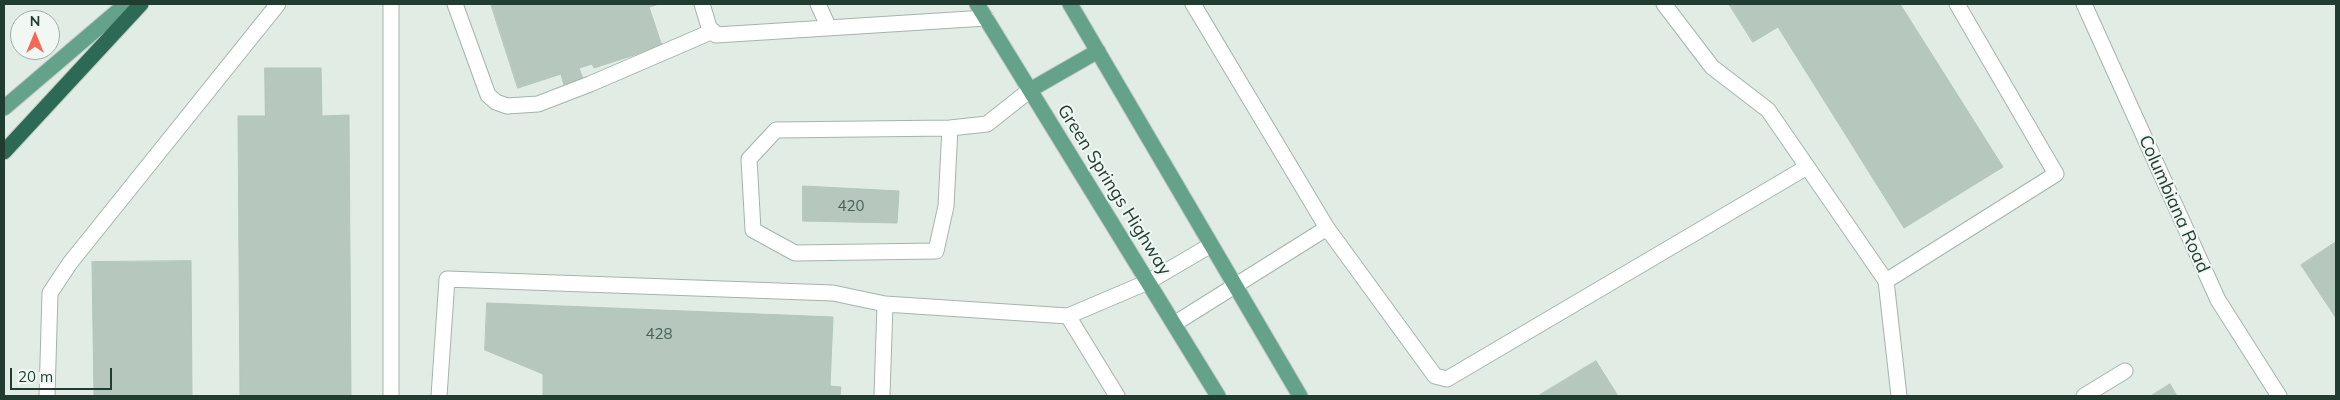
<!DOCTYPE html>
<style>
body{margin:0}
#map{position:relative;width:2340px;height:400px;overflow:hidden;background:#e1ece5;font-family:Mulish,sans-serif}
canvas{display:block}
.frame{position:absolute;inset:0;border:5px solid #213d32;pointer-events:none}
.north{position:absolute;left:10px;top:10px;width:50px;height:50px;box-sizing:border-box;background:#f1f8f4;border:1px solid #9eada6;border-radius:50%;rotate:0deg;font-size:14px;font-weight:700;line-height:20px;text-align:center;color:#213d32}
.north::after{content:'';display:block;margin:auto;width:18px;height:22px;background:#f56856;clip-path:polygon(50% 0,100% 100%,50% 72%,0 100%)}
.scale{position:absolute;left:10px;top:368px;width:102px;height:22px;box-sizing:border-box;border:2px solid #213d32;border-top:0;padding-left:6px;font-size:15px;line-height:18px;white-space:nowrap;color:#213d32;-webkit-text-stroke:4px #f1f8f4;paint-order:stroke}
</style>
<div id="map">
<canvas width="2340" height="400"></canvas>
<div class="frame"></div>
<div class="north">N</div>
<div class="scale">20 m</div>
</div>
<script>
const context = document.querySelector('canvas').getContext('2d');
context.lineJoin = 'round';
function paint(path, color) {
  context.fillStyle = color;
  context.fill(path, 'evenodd');
}
function trace(path, color, width, dash) {
  context.strokeStyle = color;
  context.lineWidth = width;
  context.lineCap = dash ? 'butt' : 'round';
  context.setLineDash(dash || []);
  context.stroke(path);
}
function write(font, color, halo, rows, align = 'center') {
  context.font = font + ' Mulish,sans-serif';
  context.lineWidth = 4;
  context.setLineDash([]);
  context.textBaseline = 'middle';
  context.strokeStyle = halo;
  context.fillStyle = color;
  for (const [text, x, y, turn = 0] of rows) {
    context.save();
    context.translate(x, y);
    context.rotate((+turn || 0) * Math.PI / 180);
    context.textAlign = isNaN(turn) ? turn : align;
    if (halo) context.strokeText(text, 0, 0);
    context.fillText(text, 0, 0);
    context.restore();
  }
}
const building = new Path2D(`
 M491,4h168l-10,3 13,39 -68,22 -2,-4 -13,4 4,11 -19,6 -3,-11 -43,14z
 M1729,4h171l103,163 -99,61 -126,-201 -25,15z
 M265,68h56l1,48 27,-1 2,281h-111l-2,-280h27z
 M803,186l96,5 -2,32 -94,-2z
 M2336,242v76l-35,-53z
 M191,261l1,135h-98l-2,-134z
 M487,303l346,14 -3,69 11,1 -1,9h-297v-22l-58,-24z
 M1596,361l22,35h-80z
 M2170,384l7,12h-26z`);
paint(building, '#b6c7be');
trace(building, '#b3c6bb', 1);
const minor = new Path2D(`
 M455,4l33,91 8,7 11,4 31,-2 52,-20 123,-53
 M702,4l7,23 7,8 270,-17
 M818,4l10,22
 M1193,4l134,224 108,148 12,3 360,-212
 M1664,4l48,63 56,43 118,171 13,115
 M2084,4l134,296 61,96
 M950,128l-4,78 -10,45 -141,2 -42,-23 -4,-71 27,-29 174,-2 37,-4 43,-34
 M1886,281l170,-107 -99,-170
 M1174,324l153,-96
 M47,396l3,-103 20,-30 208,-259
 M391,396v-392
 M439,396l8,-117 386,14 52,11
 M882,396l3,-92 183,12
 M1117,396l-49,-80 80,-34 63,-37
 M2084,396l41,-25`);
const major = new Path2D(`
 M977,4l241,392
 M1070,4l230,392
 M1030,90l68,-39
 M4,108l122,-104`);
const highway = new Path2D(`
 M4,152l137,-148`);
trace(minor, '#a4b4ac', 17);
trace(major, '#c1c9c6', 17);
trace(highway, '#c1c9c6', 17);
trace(minor, '#fff', 15);
trace(major, '#64a28a', 15);
trace(highway, '#2c6a55', 15);
write('15px', '#466055', null, [
 ["420",851,206],
 ["428",659,334]
]);
write('18px', '#213d32', '#f1f8f4', [
 ["Green Springs Highway",1114,190,58],
 ["Columbiana Road",2174,204,66]
]);
</script>
